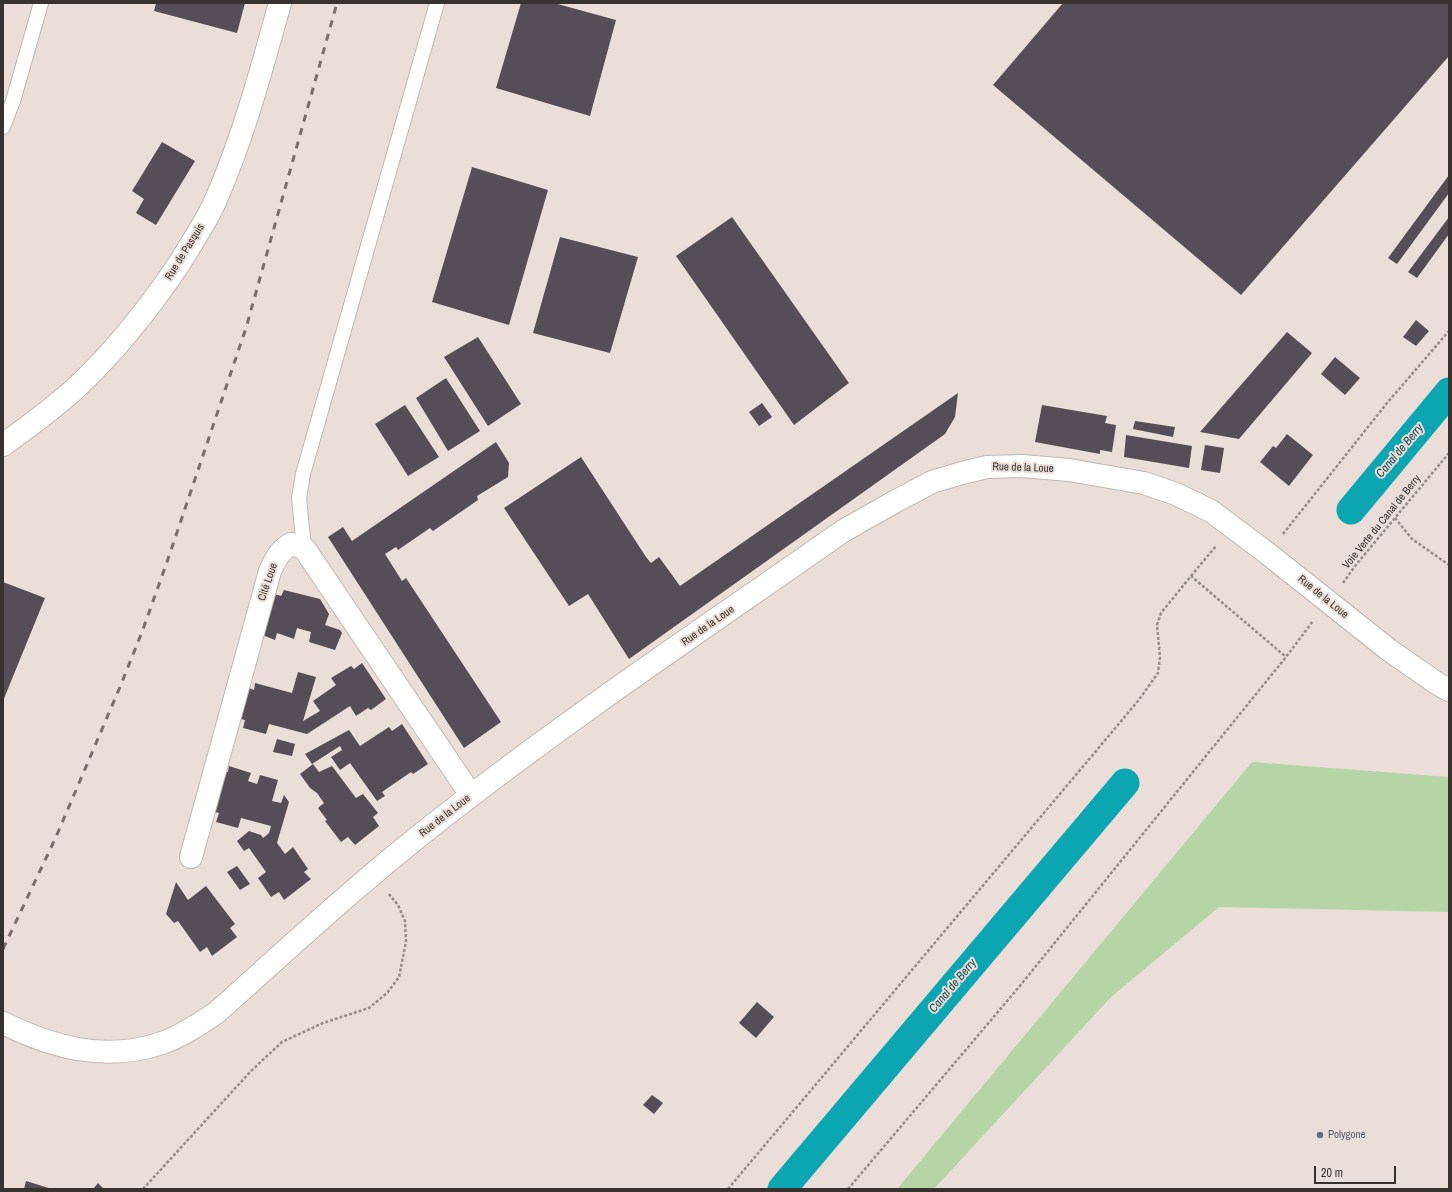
<!DOCTYPE html>
<meta charset="utf-8">
<style>
body{margin:0}
#map{position:relative;width:1452px;height:1192px;overflow:hidden;background:#ebded9;font-family:"Archivo Narrow",sans-serif}
canvas{display:block}
.frame{position:absolute;inset:0;border:4px solid #373230;pointer-events:none}
.scale{position:absolute;left:1314px;top:1166px;width:82px;height:18px;box-sizing:border-box;border:2px solid #373230;border-top:0;padding-left:5px;font-size:12px;line-height:14px;white-space:nowrap;color:#373230;-webkit-text-stroke:3px #ebded9;paint-order:stroke}
</style>
<div id="map">
<canvas width="1452" height="1192"></canvas>
<div class="frame"></div>
<div class="scale">20 m</div>
</div>
<script>
const context = document.querySelector('canvas').getContext('2d');
context.lineJoin = 'round';
function paint(path, color) {
  context.fillStyle = color;
  context.fill(path, 'evenodd');
}
function trace(path, color, width, dash) {
  context.strokeStyle = color;
  context.lineWidth = width;
  context.lineCap = dash ? 'butt' : 'round';
  context.setLineDash(dash || []);
  context.stroke(path);
}
function write(font, color, halo, rows, align = 'center') {
  context.font = font + ' "Archivo Narrow",sans-serif';
  context.lineWidth = 4;
  context.setLineDash([]);
  context.textBaseline = 'middle';
  context.strokeStyle = halo;
  context.fillStyle = color;
  for (const [text, x, y, turn = 0] of rows) {
    context.save();
    context.translate(x, y);
    context.rotate((+turn || 0) * Math.PI / 180);
    context.textAlign = isNaN(turn) ? turn : align;
    if (halo) context.strokeText(text, 0, 0);
    context.fillText(text, 0, 0);
    context.restore();
  }
}
paint(new Path2D(`
 M1252,762l197,15v135l-230,-5 -108,90 -177,192h-37z`), '#b5d5a6');
trace(new Path2D(`
 M1351,510l98,-118
 M782,1189l343,-406`), '#0ba6b1', 29);
paint(new Path2D(`
 M156,3h89l-8,30 -83,-22z
 M521,3h33l62,17 -26,96 -94,-28z
 M1063,3h386v53l-208,239 -248,-210z
 M162,142l33,19 -39,64 -20,-12 8,-14 -12,-8z
 M472,167l76,23 -39,135 -77,-23z
 M1449,175v18l-52,71 -9,-6z
 M732,217l117,166 -55,42 -118,-169z
 M1449,217v17l-32,44 -9,-6z
 M560,237l78,20 -28,96 -77,-20z
 M1416,320l13,11 -13,15 -13,-9z
 M1287,332l25,21 -73,86 -39,-7z
 M478,337l43,67 -33,22 -44,-69z
 M1335,357l25,21 -15,17 -24,-21z
 M446,378l34,53 -32,20 -32,-53z
 M958,393l-3,24 -10,17 -316,225 -41,-65 -19,12 -65,-98 77,-51 65,100 5,6 8,-6 21,29z
 M762,403l10,14 -13,9 -10,-14z
 M405,405l34,52 -31,19 -33,-52z
 M1042,405l65,11 -2,7 11,2 -4,27 -12,-2v4l-65,-12z
 M1135,421l40,6 -2,10 -40,-8z
 M1287,434l26,21 -24,31 -29,-24 13,-16 3,2z
 M1126,435l66,11 -3,22 -65,-11z
 M496,442l13,21 -1,14 -31,19 1,4 -45,31 -3,-3 -32,22 -2,-3 -11,7 17,27 4,-3 95,144 -37,26 -136,-211 15,-10 9,14z
 M1205,445l19,3 -4,25 -19,-3z
 M3,582l42,16 -42,103z
 M284,590l36,9 9,15 -4,11 15,5 2,3 -7,17 -26,-8 2,-10 -14,-4 -3,11 -17,-6 -2,7 -15,-6 11,-41 10,3z
 M362,663l24,36 -15,11 -3,-2 -12,8 -6,-10 -43,28 -38,-10 -3,10 -23,-6 2,-8 -8,-2 9,-31 8,3 1,-7 37,10 6,-21 18,5 -13,44 17,-10 -7,-10 23,-16 -5,-7 20,-12 3,3z
 M402,724l26,40 -15,10 -2,-2 -29,20 3,4 -8,5 -27,-38 -10,7 -9,-13 11,-7 -2,-4 -28,18 -7,-10 44,-24 11,16 29,-19 3,4z
 M277,739l18,5 -3,12 -19,-4z
 M313,764l6,8 13,-6 24,32 7,-4 15,19 -5,4 6,9 -24,19 -7,-8 -7,5 -16,-21 2,-1 -9,-12 6,-5 -7,-10 -7,-5 -10,-14z
 M229,766l22,7 -3,8 9,3 3,-9 18,5 -6,21 9,2 3,-8 5,7 -12,41 8,11 8,-7 15,22 -4,3 7,7 -27,21 -5,-8 -8,5 -13,-19 8,-6 -17,-24 -5,3 -7,-10 12,-10 12,4 2,3 6,-5 2,-7 -30,-8 -3,10 -22,-6 3,-9 -8,-2 11,-41 6,2z
 M237,866l13,18 -10,6 -13,-18z
 M176,882l12,18 18,-14 29,38 -5,4 7,9 -25,19 -5,-9 -7,5 -22,-31 -4,2 -8,-9z
 M757,1002l17,15 -18,21 -17,-15z
 M652,1095l11,8 -9,11 -11,-9z
 M26,1181l26,8h-28z
 M98,1183l6,6h-11z`), '#554e56');
const service = new Path2D(`
 M3,127l10,-26 28,-98
 M304,548l-5,-50 4,-24 134,-471`);
const minor = new Path2D(`
 M191,857l79,-286c5,-11 10,-21 21,-27l13,4 167,247
 M3,1023c51,25 103,39 159,20 20,-7 37,-19 54,-30 74,-66 147,-134 226,-195 129,-101 267,-193 401,-287l53,-30 36,-19 30,-9 25,-6 35,-1 47,4 75,13 32,11 35,17 56,42 122,97 49,34 11,6`);
const secondary = new Path2D(`
 M3,445c26,-19 53,-38 76,-60 38,-36 71,-78 100,-121 12,-20 25,-39 35,-60 29,-65 47,-133 66,-201`);
trace(service, '#c2b6b1', 16);
trace(minor, '#c2b6b1', 24);
trace(secondary, '#c2b6b1', 24);
trace(new Path2D(`
 M1395,518l17,21 37,26
 M1283,534l104,-131 62,-72
 M1191,576l25,-30
 M1343,583l12,-17 94,-113
 M143,1189l108,-118 31,-29 41,-19 46,-15 19,-16 11,-15 7,-35 -1,-21 -7,-16 -10,-12
 M728,1189l410,-488 20,-28 2,-16 -3,-32 4,-12 30,-37 95,81
 M848,1189l171,-202 267,-330 27,-36`), '#958b88', 2.5, [3, 2]);
trace(service, '#fff', 14);
trace(minor, '#fff', 22);
trace(secondary, '#fff', 22);
trace(new Path2D(`
 M3,949l53,-112 64,-150 22,-55 25,-70 79,-234 91,-325`), '#776f6c', 3, [7, 7]);
for (const [x, y, r, color] of [
 [1320,1135,4,"#5c6f8a"]
]) {
  const dot = new Path2D();
  dot.arc(x, y, r, 0, 2 * Math.PI);
  context.fillStyle = color;
  context.fill(dot);
  trace(dot, '#ebded9', 1.5);
}
write('11px', '#373230', '#ebded9', [
 ["Rue de Pasquis",185,252,-58],
 ["Rue de la Loue",1023,468,2],
 ["Voie Verte du Canal de Berry",1382,522,-51],
 ["Cité Loue",268,582,-71],
 ["Rue de la Loue",1323,597,39],
 ["Rue de la Loue",708,626,-35],
 ["Rue de la Loue",445,816,-38]
]);
write('11px', '#4e5e75', '#ebded9', [
 ["Polygone",1328,1135]
], 'left');
write('italic 12px', '#10494e', '#ebded9', [
 ["Canal de Berry",1400,451,-50],
 ["Canal de Berry",953,986,-50]
]);
</script>
